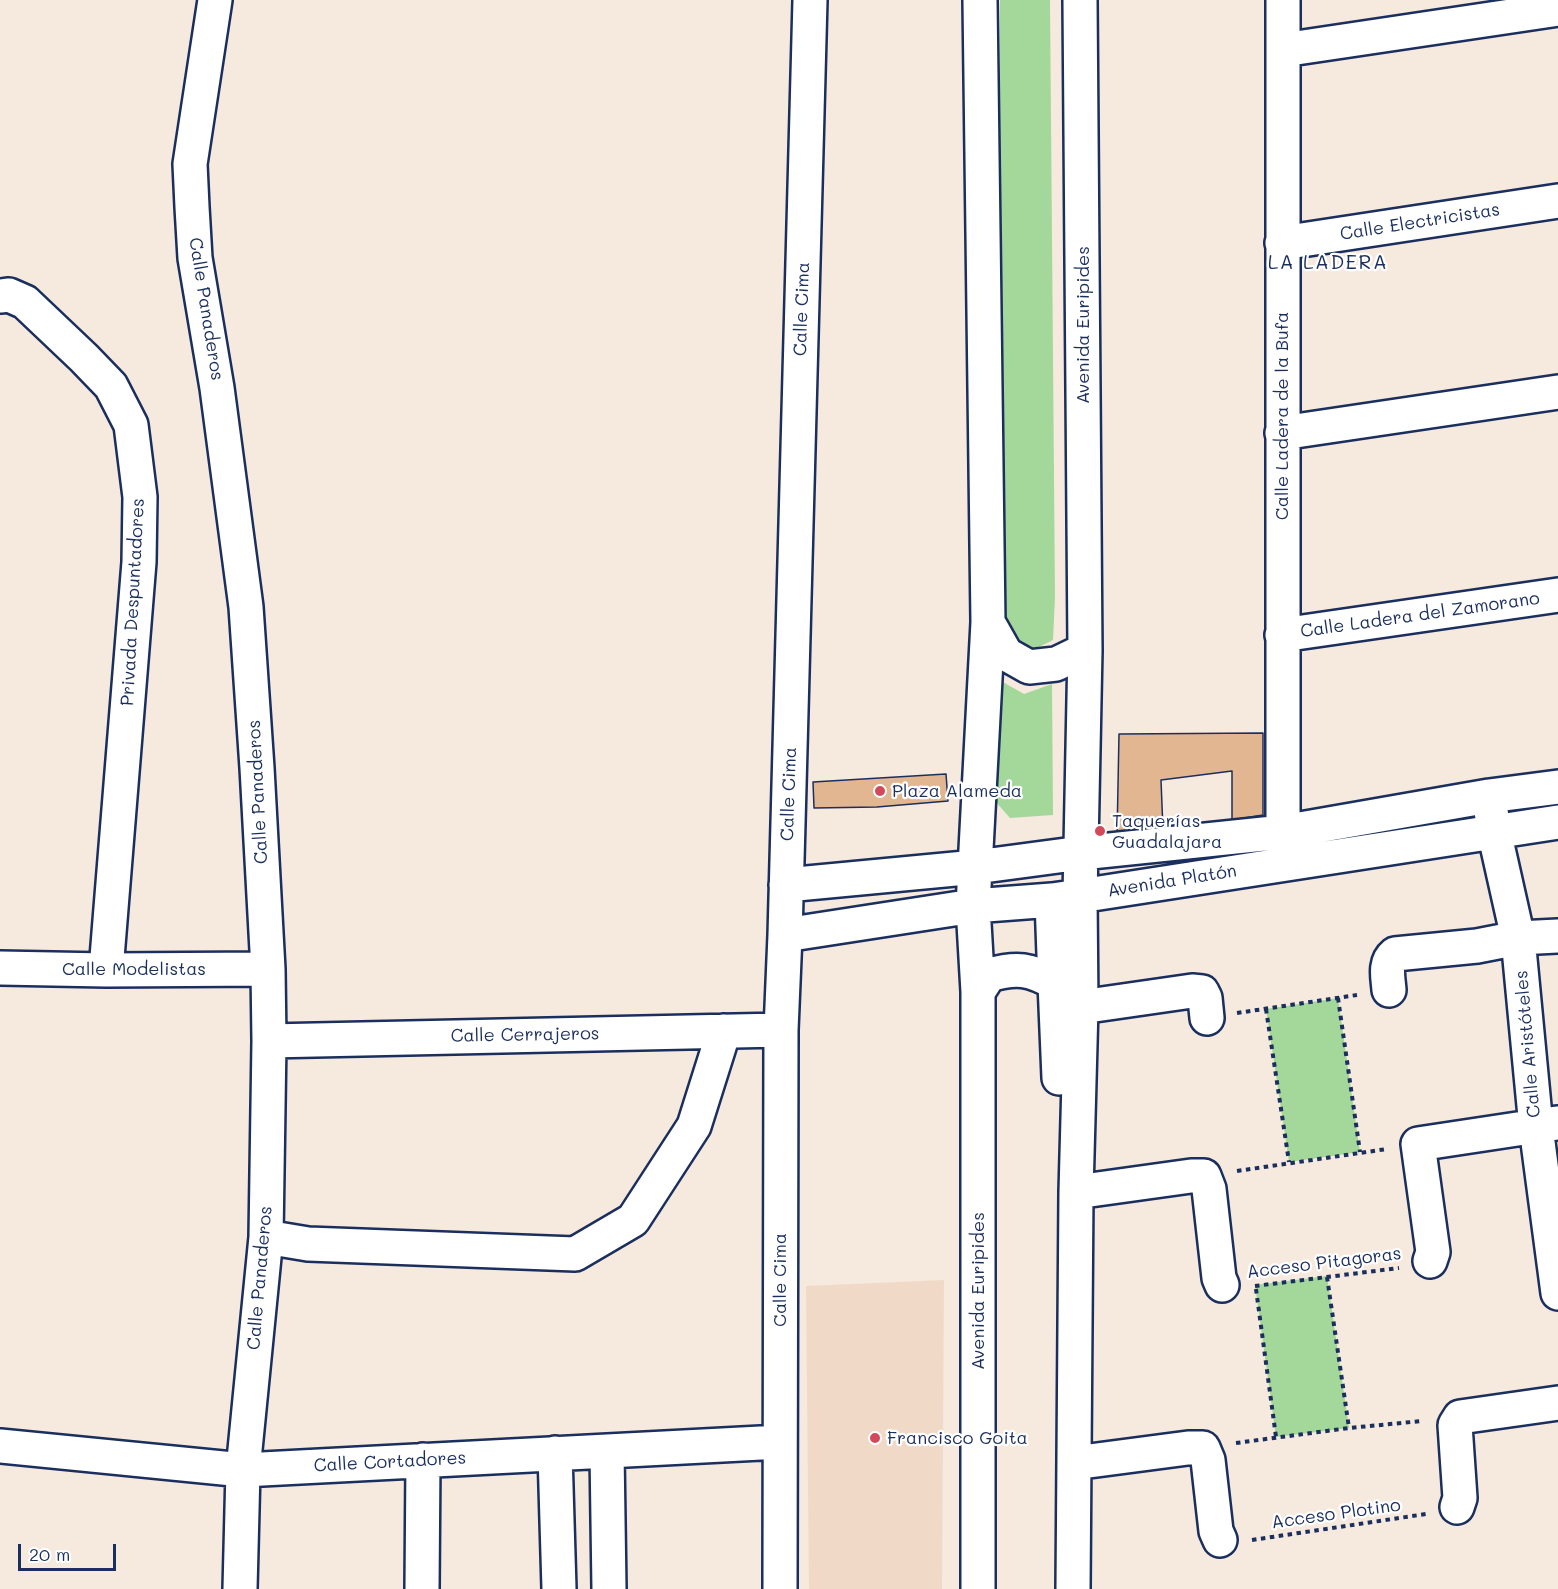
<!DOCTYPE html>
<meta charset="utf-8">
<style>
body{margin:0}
#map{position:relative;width:1558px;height:1589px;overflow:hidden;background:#f6e9de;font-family:Mali,sans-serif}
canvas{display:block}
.scale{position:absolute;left:18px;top:1544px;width:98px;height:27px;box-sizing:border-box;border:3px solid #1b2f5e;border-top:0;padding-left:8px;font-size:18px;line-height:21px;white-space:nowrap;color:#1b2f5e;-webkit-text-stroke:4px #fff;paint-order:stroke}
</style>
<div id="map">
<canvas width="1558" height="1589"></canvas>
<div class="scale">20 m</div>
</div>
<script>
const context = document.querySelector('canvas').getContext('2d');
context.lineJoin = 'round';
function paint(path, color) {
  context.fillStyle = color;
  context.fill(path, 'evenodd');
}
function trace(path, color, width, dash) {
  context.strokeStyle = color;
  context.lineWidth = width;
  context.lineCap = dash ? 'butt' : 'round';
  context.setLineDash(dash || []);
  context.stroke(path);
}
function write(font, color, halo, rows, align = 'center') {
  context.font = font + ' Mali,sans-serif';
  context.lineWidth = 4.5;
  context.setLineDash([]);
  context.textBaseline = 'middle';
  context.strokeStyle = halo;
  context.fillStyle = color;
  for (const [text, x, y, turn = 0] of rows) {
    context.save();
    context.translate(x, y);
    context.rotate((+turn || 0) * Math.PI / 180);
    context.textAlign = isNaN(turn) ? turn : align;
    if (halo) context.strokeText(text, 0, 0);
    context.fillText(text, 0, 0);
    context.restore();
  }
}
paint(new Path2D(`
 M944,1280l-2,309h-133l-3,-303z`), '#f0dac7');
paint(new Path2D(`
 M1000,0h50l5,597 -2,43 -24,12 -21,-12 -9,-37z
 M994,677l30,17 28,-10 1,131 -43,3 -15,-17z
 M1338,998l22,154 -71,10 -23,-153z
 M1327,1276l22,152 -73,9 -21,-152z`), '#a4d89b');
const building = new Path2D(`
 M1263,733v82l-31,5v-49l-71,9 2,50 -46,6 2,-102z
 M946,774l2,27 -71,6 -63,1 -1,-26z`);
paint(building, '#e1b691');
trace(building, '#1b2f5e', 1.5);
const minor = new Path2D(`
 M215,0l-25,164 2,43 3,51 22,130 29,219 11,161 11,201 1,72 -3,196 -23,233 -3,119
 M1283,50l275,-41
 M1282,243l276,-42
 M0,296l9,-1 16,7 59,56 27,28 20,39 9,72 -1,65 -33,408
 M1282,433l276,-41
 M988,622l18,32 23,13 27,-3 29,-14
 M1282,635l276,-40
 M1491,811l3,20 24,107 18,189 22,166
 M1283,832v-832
 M786,885l190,-18 105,-14 202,-21 206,-36 69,-9
 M1052,900l3,83
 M785,935l188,-29 79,-6 28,-4 478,-74
 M0,968l106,2 162,-1
 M1389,990c-1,-13 -5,-27 6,-36l82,-8 41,-8 40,-2
 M978,992l11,-17c28,-8 41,-6 66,8l4,95
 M1081,1007l111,-16 10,1 3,6 2,20
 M269,1041l512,-11
 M1076,1192l115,-16h13l5,13 10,89 3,7
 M266,1237l42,7 267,10 58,-34 61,-94 30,-95
 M1430,1261l3,-9 -15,-108 139,-21
 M0,1446l243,24 537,-28
 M607,1451l2,138
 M555,1453l4,136
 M1074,1463l114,-15h15l5,12 8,71 4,9
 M1457,1507l3,-9 -5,-73 5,-8 98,-14
 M422,1589l1,-129
 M780,1589l1,-559 4,-95 25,-935
 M978,1589v-597l-5,-86 15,-284 -8,-622
 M1073,1589l3,-397 5,-185 -1,-111 5,-246 -5,-650`);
trace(minor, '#1b2f5e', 38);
trace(new Path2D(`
 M1338,998l22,154
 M1266,1009l23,153
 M1237,1013l120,-18
 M1237,1171l150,-22
 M1327,1277l22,151
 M1255,1286l144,-18
 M1256,1289l20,148
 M1236,1443l113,-15 73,-7
 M1252,1540l174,-26`), '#1b2f5e', 4, [4.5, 4.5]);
trace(minor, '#fff', 33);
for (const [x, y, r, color] of [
 [880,791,6,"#d1495b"],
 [1100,831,6,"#d1495b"],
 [875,1438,6,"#d1495b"]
]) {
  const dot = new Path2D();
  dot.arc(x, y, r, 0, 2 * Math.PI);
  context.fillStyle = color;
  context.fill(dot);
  trace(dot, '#fff', 2);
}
write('18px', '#1b2f5e', '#fff', [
 ["Calle Electricistas",1420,222,-9],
 ["Calle Panaderos",206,309,81],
 ["Calle Cima",802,309,-88],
 ["Avenida Euripides",1083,325,-90],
 ["Calle Ladera de la Bufa",1282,416,-90],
 ["Privada Despuntadores",133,602,-87],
 ["Calle Ladera del Zamorano",1420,615,-8],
 ["Calle Panaderos",258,792,-93],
 ["Calle Cima",789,794,-88],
 ["Avenida Platón",1172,881,-9],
 ["Calle Modelistas",134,969],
 ["Calle Cerrajeros",525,1035,-1],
 ["Calle Aristóteles",1528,1044,-95],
 ["Acceso Pitagoras",1324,1263,-7],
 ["Calle Panaderos",260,1278,-85],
 ["Calle Cima",780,1280,-90],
 ["Avenida Euripides",978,1291,-90],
 ["Calle Cortadores",390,1462,-3],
 ["Acceso Plotino",1336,1514,-8]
]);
write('18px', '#1b2f5e', '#fff', [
 ["Plaza Alameda",892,791],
 ["Taquerías",1112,821],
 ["Guadalajara",1112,842],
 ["Francisco Goita",887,1438]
], 'left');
context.letterSpacing = '1.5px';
write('20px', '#1b2f5e', '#fff', [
 ["LA LADERA",1328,263]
]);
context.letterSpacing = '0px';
</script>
